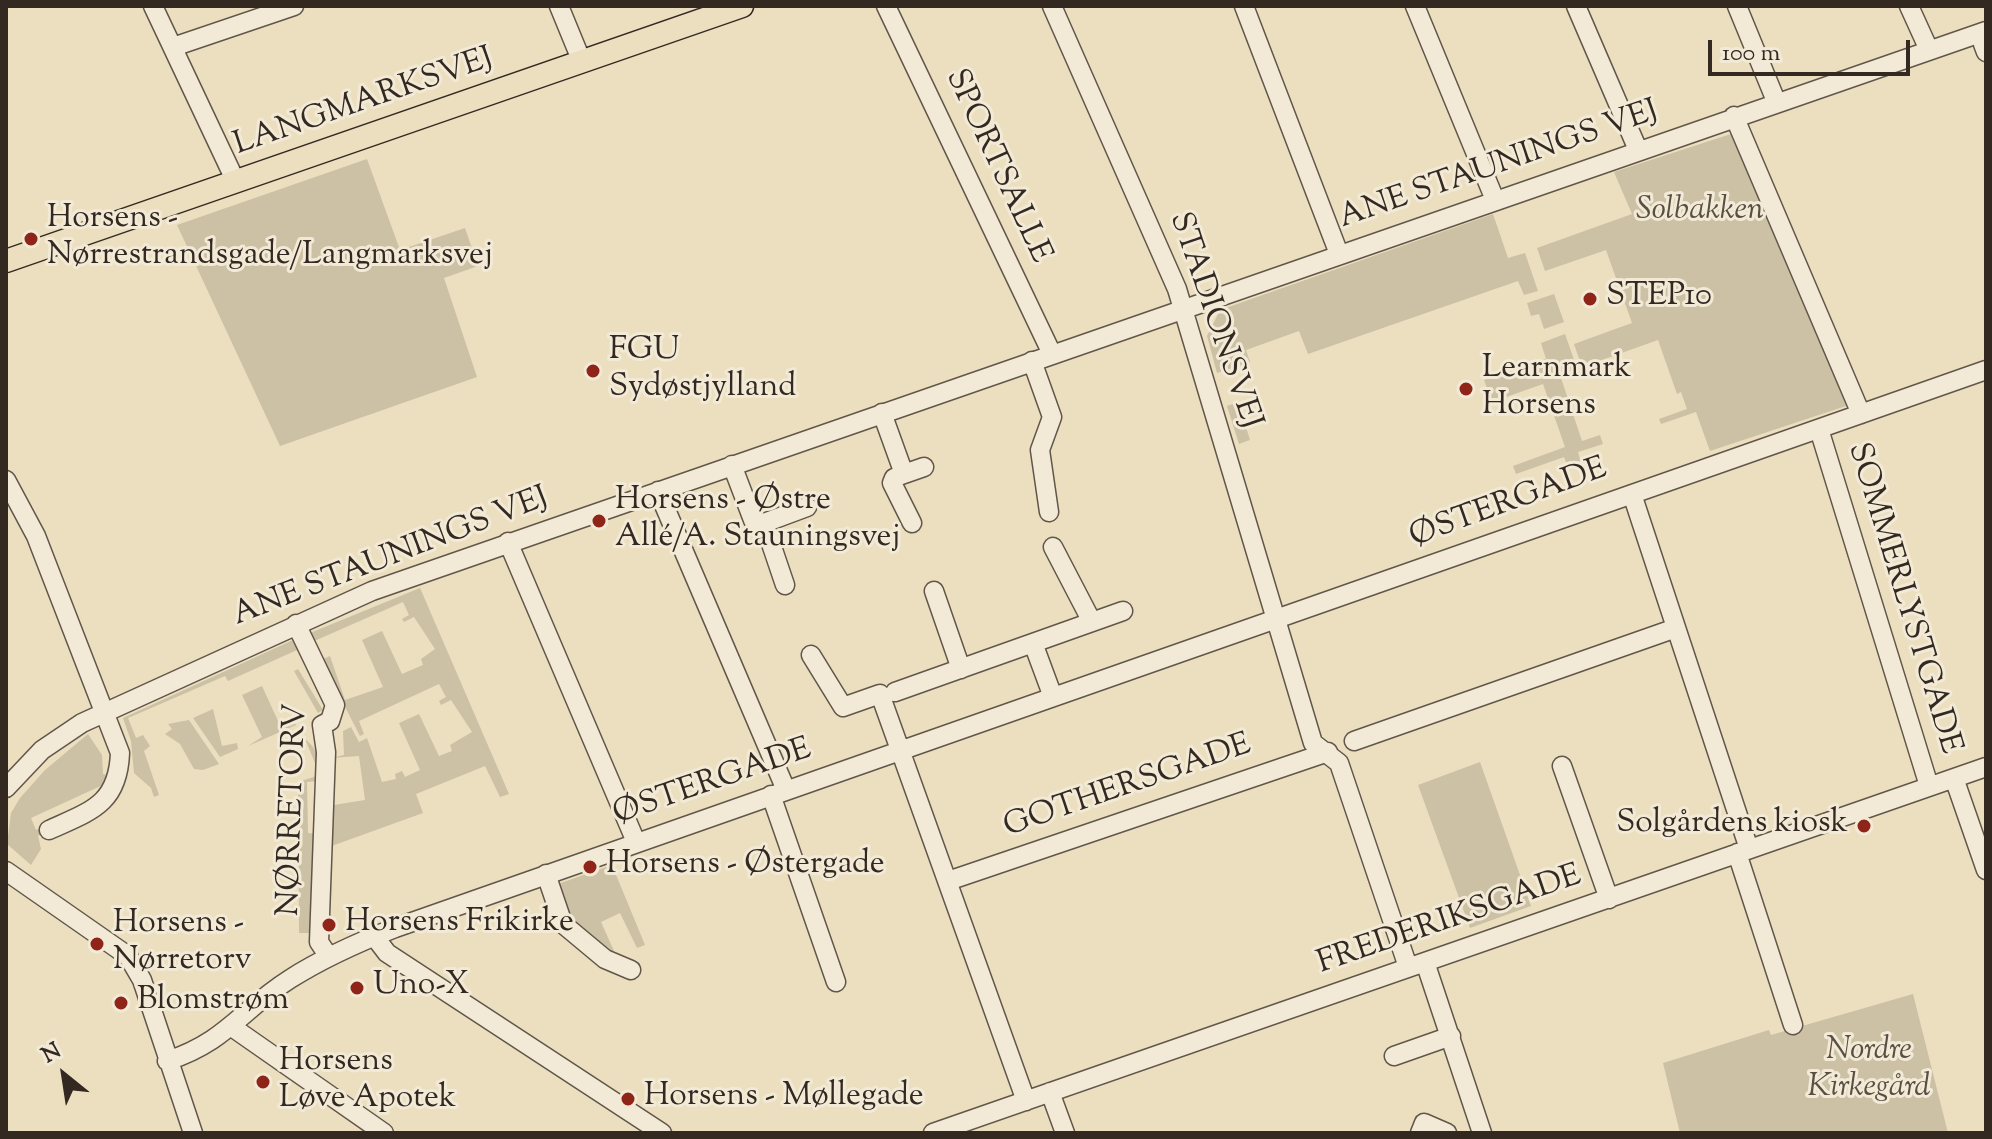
<!DOCTYPE html>
<meta charset="utf-8">
<style>
body{margin:0}
#map{position:relative;width:1992px;height:1139px;overflow:hidden;background:#ebdfc0;font-family:"Sorts Mill Goudy",serif}
canvas{display:block}
.frame{position:absolute;inset:0;border:8px solid #332921;pointer-events:none}
.north{position:absolute;left:24px;top:1035px;width:80px;height:80px;-webkit-text-stroke:6px #f2ead6;paint-order:stroke;rotate:330deg;font-size:22px;font-weight:700;line-height:32px;text-align:center;color:#332921}
.north::after{content:'';display:block;margin:auto;width:28px;height:36px;background:#332921;clip-path:polygon(50% 0,100% 100%,50% 72%,0 100%)}
.scale{position:absolute;left:1708px;top:40px;width:202px;height:36px;box-sizing:border-box;border:4px solid #332921;border-top:0;padding-left:10px;font-size:24px;line-height:28px;white-space:nowrap;color:#332921;-webkit-text-stroke:6px #f2ead6;paint-order:stroke}
</style>
<div id="map">
<canvas width="1992" height="1139"></canvas>
<div class="frame"></div>
<div class="north">N</div>
<div class="scale">100 m</div>
</div>
<script>
const context = document.querySelector('canvas').getContext('2d');
context.lineJoin = 'round';
function paint(path, color) {
  context.fillStyle = color;
  context.fill(path, 'evenodd');
}
function trace(path, color, width, dash) {
  context.strokeStyle = color;
  context.lineWidth = width;
  context.lineCap = dash ? 'butt' : 'round';
  context.setLineDash(dash || []);
  context.stroke(path);
}
function write(font, color, halo, rows, align = 'center') {
  context.font = font + ' "Sorts Mill Goudy",serif';
  context.lineWidth = 6;
  context.setLineDash([]);
  context.textBaseline = 'middle';
  context.strokeStyle = halo;
  context.fillStyle = color;
  for (const [text, x, y, turn = 0] of rows) {
    context.save();
    context.translate(x, y);
    context.rotate((+turn || 0) * Math.PI / 180);
    context.textAlign = isNaN(turn) ? turn : align;
    if (halo) context.strokeText(text, 0, 0);
    context.fillText(text, 0, 0);
    context.restore();
  }
}
paint(new Path2D(`
 M1734,133l115,272 -139,46 -14,-39 -35,12 -2,-5 28,-10 -6,-17 -4,2 -19,-54 -76,27 -8,-23 58,-21 -26,-73 -61,21 -8,-23 95,-34 -18,-42z
 M367,159l33,91 65,-22 13,38 -34,12 33,99 -197,69 -103,-221z
 M1493,214l15,44 17,-5 13,38 -14,4 -6,-14 -210,73 -9,-23 -53,19 4,12 -33,11 -10,-37 13,-26z
 M1554,294l10,28 -20,7 -5,-15 -8,2 -4,-13z
 M1565,334l12,34 -17,7 22,66 18,-6 3,9 -25,8 3,11 -13,5 -4,-11 -48,17 -3,-8 52,-19 -22,-63 -51,18 -8,-22 62,-21 -5,-16z
 M1238,402l12,38 -11,4 -12,-38z
 M420,588l89,206 -9,3 -15,-31 -69,28 7,19 -97,35 2,-42 37,-6 -6,-44 -28,2 13,-3 -1,-24 8,-4 8,15 8,-4 15,44 14,-3 -1,-5 7,-3 3,6 15,-7 -21,-47 20,-9 20,42 13,-5 -2,-6 22,-13 -21,-32 -10,5 -2,-4 7,-4 -7,-13 -80,37 5,13 -4,2 -39,-76 9,-4 15,44 38,-13 -21,-47 20,-9 20,43 21,-9 -2,-6 14,-10 -21,-32 -10,5 -2,-3 7,-4 -6,-13 -91,40 -2,-9z
 M293,640l14,22 -3,1 -7,-13 -69,31 -3,-5 -97,42 8,20 7,-3 7,11 -6,5 15,44 -5,2 -3,-9 -17,-15 -3,-32 -8,-23z
 M298,669l25,41 -5,3 -24,-42z
 M262,686l16,35 13,-5 5,9 -48,21 14,-9 -20,-42z
 M213,709l9,37 15,-3 1,6 -18,8 -27,-39z
 M189,720l30,44 -16,6 -9,-1 -14,-25 -15,-10 7,-5 -4,-5z
 M88,734l14,21 1,19 5,1 -3,9 -74,34 5,12 3,-1 3,5 -4,2 3,13 -10,16 -24,-21 4,-31 9,-15 25,-28z
 M305,739c14,11 17,25 13,42l-11,1 1,51 10,1 -1,99h-18l-1,-151 22,-7z
 M1480,762l51,144 -61,22 -52,-143z
 M612,865l33,80 -8,3 -17,-35 -19,9 13,29c-34,-2 -47,-41 -56,-67z
 M1913,994l35,139h-268l-17,-70 106,-33 2,5z`), '#ccc0a5');
const minor = new Path2D(`
 M153,6l83,176
 M559,6l23,56
 M886,6l166,348
 M1052,6l125,283 136,454 26,20 69,204
 M1244,6l95,248
 M1415,6l80,194
 M1576,6l62,144
 M1737,6l39,95
 M1909,6l20,44
 M1983,44l3,8
 M173,47l121,-41
 M1734,116l127,298
 M1032,361l20,56 -12,33 9,62
 M882,413l22,61 -10,4 -2,5 20,40
 M1819,429l110,357
 M732,465l21,55 11,3 21,62
 M904,474l20,-7
 M6,480l30,56 84,217c-2,51 -29,58 -71,77
 M658,491l128,299
 M1632,494l117,355
 M764,523l43,-16
 M508,542l128,300
 M1053,547l39,75
 M934,591l27,78
 M296,624l39,81 -5,16 -8,4 4,27 -7,190 10,15
 M1033,643l20,54
 M811,655l32,52 37,-13 146,407
 M895,692l228,-81
 M1354,741l322,-113
 M1562,766l47,133
 M1954,778l32,92
 M6,788l36,-38 40,-27 290,-132 1614,-560
 M771,795l65,187
 M1737,853l56,172
 M6,871l122,85 14,24 51,153
 M546,874l17,50 42,35 26,11
 M948,881l380,-129
 M374,936l13,17 275,180
 M1425,962l57,171
 M232,1027l152,106
 M1394,1056l57,-20
 M167,1061c59,-19 74,-51 123,-82 33,-21 69,-37 105,-51l1591,-558
 M1050,1092l15,41
 M933,1133l1053,-366
 M1420,1133l4,-10 23,10`);
const major = new Path2D(`
 M6,261l736,-255`);
trace(minor, '#615649', 21);
trace(major, '#332921', 25);
trace(minor, '#f2ead6', 18);
trace(major, '#ebdfc0', 22);
for (const [x, y, r, color] of [
 [31,239,8,"#8f2418"],
 [1590,299,8,"#8f2418"],
 [593,371,8,"#8f2418"],
 [1466,389,8,"#8f2418"],
 [599,521,8,"#8f2418"],
 [1864,826,8,"#8f2418"],
 [590,867,8,"#8f2418"],
 [329,925,8,"#8f2418"],
 [97,944,8,"#8f2418"],
 [357,988,8,"#8f2418"],
 [121,1003,8,"#8f2418"],
 [263,1082,8,"#8f2418"],
 [628,1099,8,"#8f2418"]
]) {
  const dot = new Path2D();
  dot.arc(x, y, r, 0, 2 * Math.PI);
  context.fillStyle = color;
  context.fill(dot);
  trace(dot, '#f2ead6', 3);
}
write('32px', '#332921', '#f2ead6', [
 ["LANGMARKSVEJ",364,104,-19],
 ["SPORTSALLE",996,167,65],
 ["ANE STAUNINGS VEJ",1499,167,-19],
 ["STADIONSVEJ",1213,321,71],
 ["ØSTERGADE",1509,505,-20],
 ["ANE STAUNINGS VEJ",391,559,-21],
 ["SOMMERLYSTGADE",1902,599,73],
 ["ØSTERGADE",713,784,-19],
 ["GOTHERSGADE",1128,788,-19],
 ["NØRRETORV",295,810,-88],
 ["FREDERIKSGADE",1450,922,-19]
]);
write('italic 32px', '#594f42', '#f2ead6', [
 ["Solbakken",1700,213],
 ["Nordre",1869,1053],
 ["Kirkegård",1869,1090]
]);
write('32px', '#332921', '#f2ead6', [
 ["Horsens -",47,221],
 ["Nørrestrandsgade/Langmarksvej",47,258],
 ["STEP10",1606,299],
 ["FGU",609,353],
 ["Sydøstjylland",609,390],
 ["Learnmark",1482,371],
 ["Horsens",1482,408],
 ["Horsens - Østre",615,503],
 ["Allé/A. Stauningsvej",615,540],
 ["Solgårdens kiosk",1848,826,"right"],
 ["Horsens - Østergade",606,867],
 ["Horsens Frikirke",345,925],
 ["Horsens -",113,926],
 ["Nørretorv",113,963],
 ["Uno-X",373,988],
 ["Blomstrøm",137,1003],
 ["Horsens",279,1064],
 ["Løve Apotek",279,1101],
 ["Horsens - Møllegade",644,1099]
], 'left');
</script>
